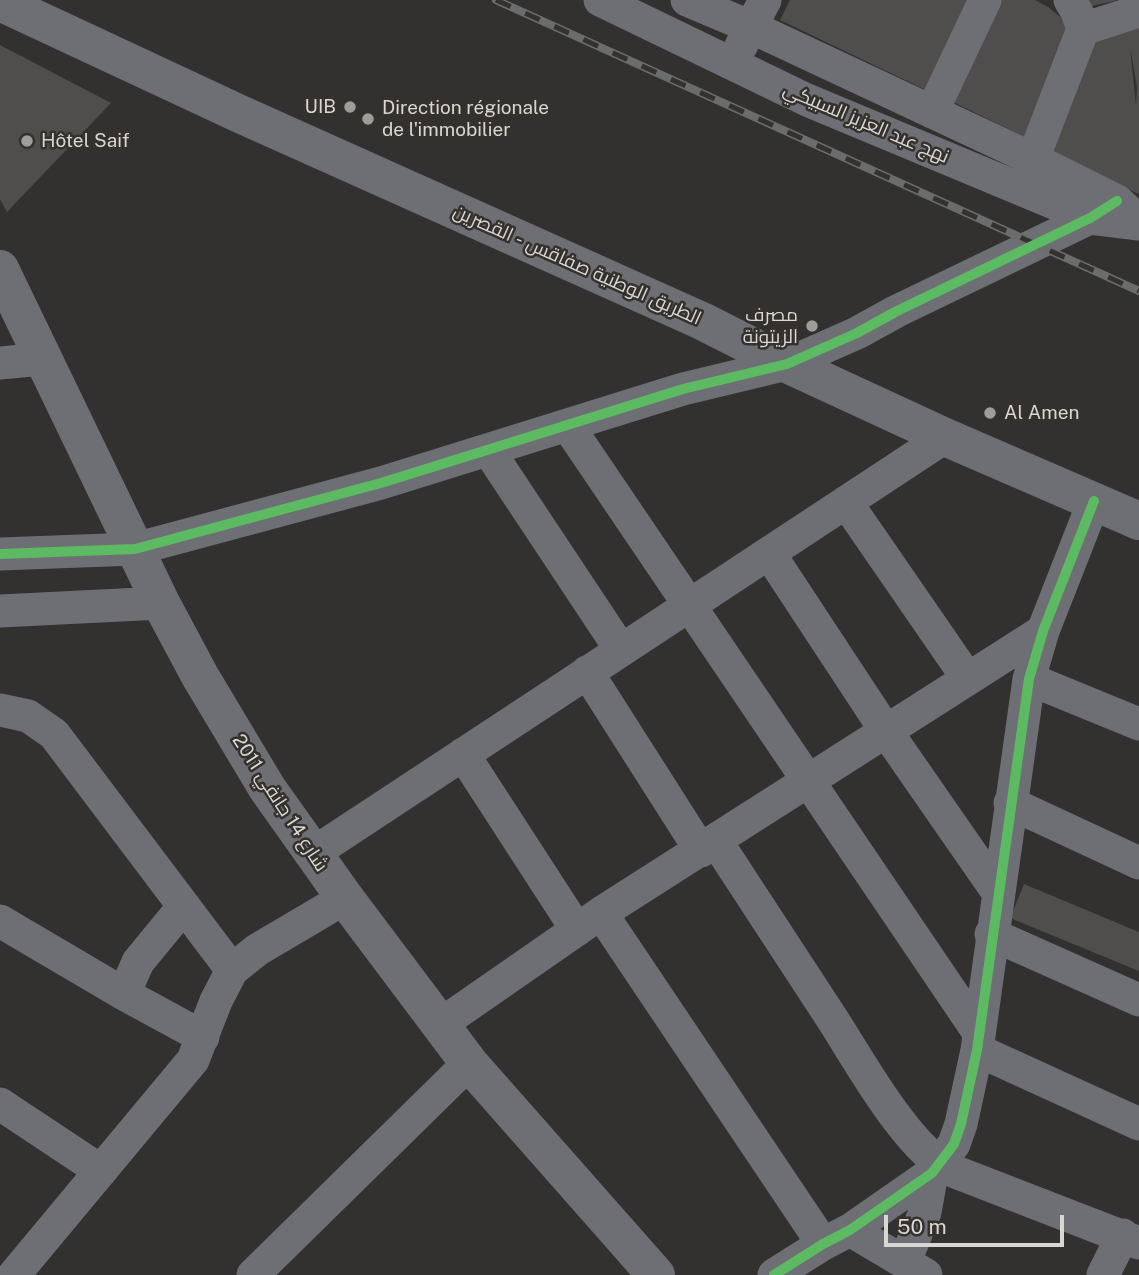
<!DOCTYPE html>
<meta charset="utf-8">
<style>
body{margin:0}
#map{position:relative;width:1139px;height:1275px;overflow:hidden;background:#33312f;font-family:"Public Sans",sans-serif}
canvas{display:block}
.scale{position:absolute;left:884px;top:1215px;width:180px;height:32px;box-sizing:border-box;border:4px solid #d9d7d4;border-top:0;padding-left:9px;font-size:21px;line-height:24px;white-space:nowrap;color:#d9d7d4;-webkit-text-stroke:5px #35312d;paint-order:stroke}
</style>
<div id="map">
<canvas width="1139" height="1275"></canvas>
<div class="scale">50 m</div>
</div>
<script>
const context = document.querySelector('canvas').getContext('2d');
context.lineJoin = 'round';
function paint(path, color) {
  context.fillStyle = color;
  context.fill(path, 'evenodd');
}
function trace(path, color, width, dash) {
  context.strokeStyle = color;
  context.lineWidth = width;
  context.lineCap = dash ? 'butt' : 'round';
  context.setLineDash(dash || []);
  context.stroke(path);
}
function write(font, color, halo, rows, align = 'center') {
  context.font = font + ' "Public Sans",Cairo,sans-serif';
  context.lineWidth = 5;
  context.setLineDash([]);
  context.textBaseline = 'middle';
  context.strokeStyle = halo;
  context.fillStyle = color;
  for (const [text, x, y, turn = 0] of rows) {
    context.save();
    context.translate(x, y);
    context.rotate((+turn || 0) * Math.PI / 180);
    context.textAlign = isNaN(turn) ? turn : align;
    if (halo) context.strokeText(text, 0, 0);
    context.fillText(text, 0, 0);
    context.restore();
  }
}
paint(new Path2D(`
 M790,0h179l-43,90 -146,-70z
 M1000,0h35l13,7 28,23 -43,111 -82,-40z
 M1090,0h25v1l-23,5z
 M1139,25v169l-49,-21 -48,-29 44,-105zM1130,47l7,40 -1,19z
 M0,45l111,58 -104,109 -7,-13z
 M1024,884l115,48v39l-129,-53z`), '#4f4e4c');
trace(new Path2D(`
 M600,0l207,100 283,118 49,6
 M687,0l64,27 282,132 84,42 12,11
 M1070,0l7,12 6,17 56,-18
 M741,46l24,-46
 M932,112l53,-112
 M1033,159l50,-130
 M0,363l42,-4
 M568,426l411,607
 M489,451l132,199
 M846,502l122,177
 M769,553l117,178 111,160
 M0,554l135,-5 246,-66 302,-94 104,-25 70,-31 40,-22 193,-93 27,-17
 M0,611l161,-8
 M587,672l114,179
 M1029,679l110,45
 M0,710l28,6 26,18 178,236
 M463,754l114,176
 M1010,803l129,60
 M716,841c38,59 77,117 115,176 28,43 77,134 122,154l186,72
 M312,854l633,-417
 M601,913l222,331
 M0,921l124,73 79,43
 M991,934l148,66
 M124,994l14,-32 46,-56
 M441,1024l160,-111 442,-282
 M977,1050l162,74
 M0,1104l101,67
 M850,1230l76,45
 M905,1261l20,-49 7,-39
 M14,1275l179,-215 23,-59 16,-31 25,-20 88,-52
 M253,1275l216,-212
 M774,1275l49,-31 27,-14 82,-57 22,-29 7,-20 16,-74 52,-371 14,-48 51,-130
 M1103,1275l20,-40`), '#6e6f74', 33);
trace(new Path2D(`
 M0,2l240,112 462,207 85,43 158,73 194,84
 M0,269l161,334 39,73 67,112 78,110 124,165 187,212`), '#6e6f74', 38);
const rail = new Path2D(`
 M496,0l643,291`);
trace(rail, '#6b6c6c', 8);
trace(rail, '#35312d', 5, [16]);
trace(new Path2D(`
 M0,554l135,-5 246,-66 302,-94 104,-25 70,-31 40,-22 193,-93 27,-17
 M774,1275l49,-31 27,-14 82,-57 22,-29 7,-20 16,-74 52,-371 14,-48 51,-130`), '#5cba63', 10);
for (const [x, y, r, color] of [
 [350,107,7,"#9f9d9a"],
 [368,119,7,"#9f9d9a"],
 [27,141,7,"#9f9d9a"],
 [812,326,7,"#9f9d9a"],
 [990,413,7,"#9f9d9a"]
]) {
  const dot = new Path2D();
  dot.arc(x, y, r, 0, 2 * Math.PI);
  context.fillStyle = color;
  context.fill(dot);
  trace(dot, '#35312d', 2.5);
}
write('19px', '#d9d7d4', '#35312d', [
 ["UIB",336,107,"right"],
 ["Direction régionale",382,108],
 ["de l'immobilier",382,130],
 ["Hôtel Saif",41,141],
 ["مصرف",798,315,"right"],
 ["الزيتونة",798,337,"right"],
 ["Al Amen",1004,413]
], 'left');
write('19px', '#d9d7d4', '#35312d', [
 ["نهج عبد العزيز السبيكي",866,123,23],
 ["الطريق الوطنية صفاقس - القصرين",577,265,24],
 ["شارع 14 جانفي 2011",280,803,57]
]);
</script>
